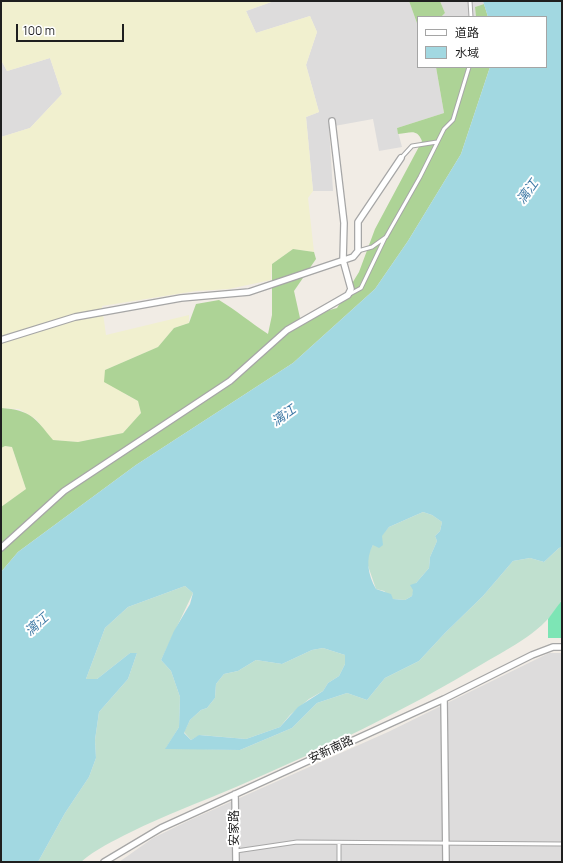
<!DOCTYPE html>
<meta charset="utf-8">
<style>
body{margin:0}
#map{position:relative;width:563px;height:863px;overflow:hidden;background:#f1ece5;font-family:Manrope,"Noto Sans SC",sans-serif}
canvas{display:block}
.frame{position:absolute;inset:0;border:2px solid #1f1f1f;pointer-events:none}
.legend{position:absolute;left:417px;top:16px;width:130px;height:52px;box-sizing:border-box;background:#fff;border:1px solid #a5a5a5;margin:0;padding:5px 7px;list-style:none;font-size:12px;color:#1f1f1f}
.legend li{display:flex;align-items:center;gap:8px;height:20px}
.legend b{width:20px;border:1px solid #a5a5a5}
.scale{position:absolute;left:16px;top:24px;width:108px;height:18px;box-sizing:border-box;border:2px solid #1f1f1f;border-top:0;padding-left:5px;font-size:12px;line-height:14px;white-space:nowrap;color:#1f1f1f;-webkit-text-stroke:3px #fff;paint-order:stroke}
</style>
<div id="map">
<canvas width="563" height="863"></canvas>
<div class="frame"></div>
<ul class="legend">
<li><b style="height:5px;background:#fff"></b>道路</li>
<li><b style="height:11px;background:#a2d8e1"></b>水域</li>
</ul>
<div class="scale">100 m</div>
</div>
<script>
const context = document.querySelector('canvas').getContext('2d');
context.lineJoin = 'round';
function paint(path, color) {
  context.fillStyle = color;
  context.fill(path, 'evenodd');
}
function trace(path, color, width, dash) {
  context.strokeStyle = color;
  context.lineWidth = width;
  context.lineCap = dash ? 'butt' : 'round';
  context.setLineDash(dash || []);
  context.stroke(path);
}
function write(font, color, halo, rows, align = 'center') {
  context.font = font + ' Manrope,"Noto Sans SC",sans-serif';
  context.lineWidth = 4;
  context.setLineDash([]);
  context.textBaseline = 'middle';
  context.strokeStyle = halo;
  context.fillStyle = color;
  for (const [text, x, y, turn = 0] of rows) {
    context.save();
    context.translate(x, y);
    context.rotate((+turn || 0) * Math.PI / 180);
    context.textAlign = isNaN(turn) ? turn : align;
    if (halo) context.strokeText(text, 0, 0);
    context.fillText(text, 0, 0);
    context.restore();
  }
}
paint(new Path2D(`
 M274,1h135l9,25v41h18l8,46 -47,15 5,19 -23,4 -6,-32 -44,8 4,64h-20l-7,-74 13,-5 -13,-47 11,-33 -7,-16 -54,17 -10,-22z
 M440,1h43l1,3 -9,3 1,10h-35l4,-4z
 M50,58l12,36 -32,34 -29,9v-77l6,11z
 M549,653h13v209h-443l34,-24 37,-18 198,-88z`), '#dddcdc');
paint(new Path2D(`
 M1,1h273l-28,10 10,22 54,-17 7,16 -11,33 13,47 -13,5 7,74 -5,7 6,54 -21,-3 -21,15 -1,16 -42,9 -33,2 -94,15 4,29 83,-20v8l-15,5 -16,19 -53,23 20,24 13,7 3,12 -18,20 -45,9 -26,-2 -16,-21 -17,-10 -18,-1v-271l29,-9 32,-34 -12,-36 -43,13 -6,-11z
 M4,446l8,1 14,42 -25,18v-59z`), '#f1f0cf');
paint(new Path2D(`
 M409,1h31l5,12 -4,4h-23v9z
 M484,4l4,13h-12l-1,-10z
 M436,67h54l-29,87 -53,87 -33,48 -82,74 -157,102 -118,87 -17,20v-65l25,-18 -14,-42 -7,-1 -4,2v-40c30,2 34,10 52,32l25,2 45,-9 18,-20 -3,-12 -34,-19 1,-12 53,-23 16,-19 15,-5 7,-19 23,-4c17,10 32,23 49,34l4,-19v-51l21,-15 21,3 2,7 -22,32 6,27 37,-10 22,-36 16,-43 47,-88c-5,-13 -12,-8 -24,-7l-1,-6 47,-15z`), '#add396');
paint(new Path2D(`
 M423,512l9,3 10,7 -2,9 -5,5 2,5 -7,16 -1,11 -13,15 -4,13 -7,4 -12,-1 -9,-8 -8,-2 -9,-26 1,-9 5,-9 16,-18z
 M562,547c0,10 1,48 -1,54 -16,30 -50,46 -77,62 -79,48 -163,87 -248,124 -35,15 -71,28 -105,45 -18,9 -35,17 -50,30h-43l27,-49 24,-36 7,-19 -1,-18 4,-28 29,-33 9,-26h-7l-33,26h-11l19,-51 23,-21 57,-21 8,7 -32,67 10,11 9,26 -1,30 -13,21 74,2 52,-22 25,-25 30,-10 20,7 18,-22 34,-17 26,-28 38,-37 30,-35 17,-3 14,4 15,-14z
 M323,648l22,7v9l-6,12 -11,7 -5,8 -14,8 -19,16 -10,12 -34,12 -46,-4 -9,5 -7,-8 6,-12 11,-10 6,-2 8,-10 1,-14 8,-10 14,-3 18,-11 26,4 30,-14z`), '#c0e0cf');
paint(new Path2D(`
 M562,600v38h-14v-19z`), '#7de5b5');
paint(new Path2D(`
 M483,1h79v546l-3,1 -15,14 -14,-4 -17,3 -30,35 -38,37 -26,28 -34,17 -18,22 -20,-7 -30,10 -25,25 -52,22 -75,-1 14,-22 1,-30 -9,-26 -10,-11 13,-29 16,-27 3,-11 -8,-7 -57,21 -23,21 -19,51h11l33,-26h7l-9,26 -29,33 -4,28 1,18 -7,19 -24,36 -27,49h-37v-290l17,-20 118,-87 157,-102 82,-74 33,-48 53,-87 29,-87h56v-50h-58zM423,512l9,3 10,7 -2,9 -5,5 2,5 -7,16 -1,11 -13,15 -6,2 3,5 -1,6 -7,4 -12,-1 -2,-5 -15,-5c-8,-14 -11,-30 -3,-44l6,3 4,-3 -1,-9 7,-9zM323,648l22,7v9l-6,12 -11,7 -5,8 -25,16 -18,20 -34,12 -47,-4 -8,5 -7,-7 6,-13 11,-10 6,-2 8,-10 1,-14 8,-10 14,-3 18,-11 26,4 30,-14z`), '#a2d8e1');
const lane = new Path2D(`
 M470,1l1,16
 M401,158l11,-12 25,-4
 M358,251l14,-4 14,-10 34,-60 24,-48 9,-9 16,-53
 M350,294l11,-6 24,-50
 M236,851l61,-9 265,2
 M339,862v-19`);
const street = new Path2D(`
 M1,340l74,-23 106,-19 68,-6 104,-35 5,-6v-29l43,-64
 M1,548l63,-57 166,-110 57,-51 61,-35 3,-6 -8,-29 1,-37 -12,-102
 M444,699l2,163
 M235,794l1,68
 M104,862l57,-34 283,-129 88,-44 21,-8h9`);
trace(lane, '#a6a6a6', 5);
trace(street, '#a6a6a6', 8);
trace(lane, '#fff', 3);
trace(street, '#fff', 5.5);
write('12px', '#1f1f1f', '#fff', [
 ["安新南路",331,750,-25],
 ["安家路",235,828,-90]
]);
write('italic 13px', '#3f7aa6', '#fff', [
 ["漓江",528,192,-54],
 ["漓江",284,416,-35],
 ["漓江",37,625,-42]
]);
</script>
